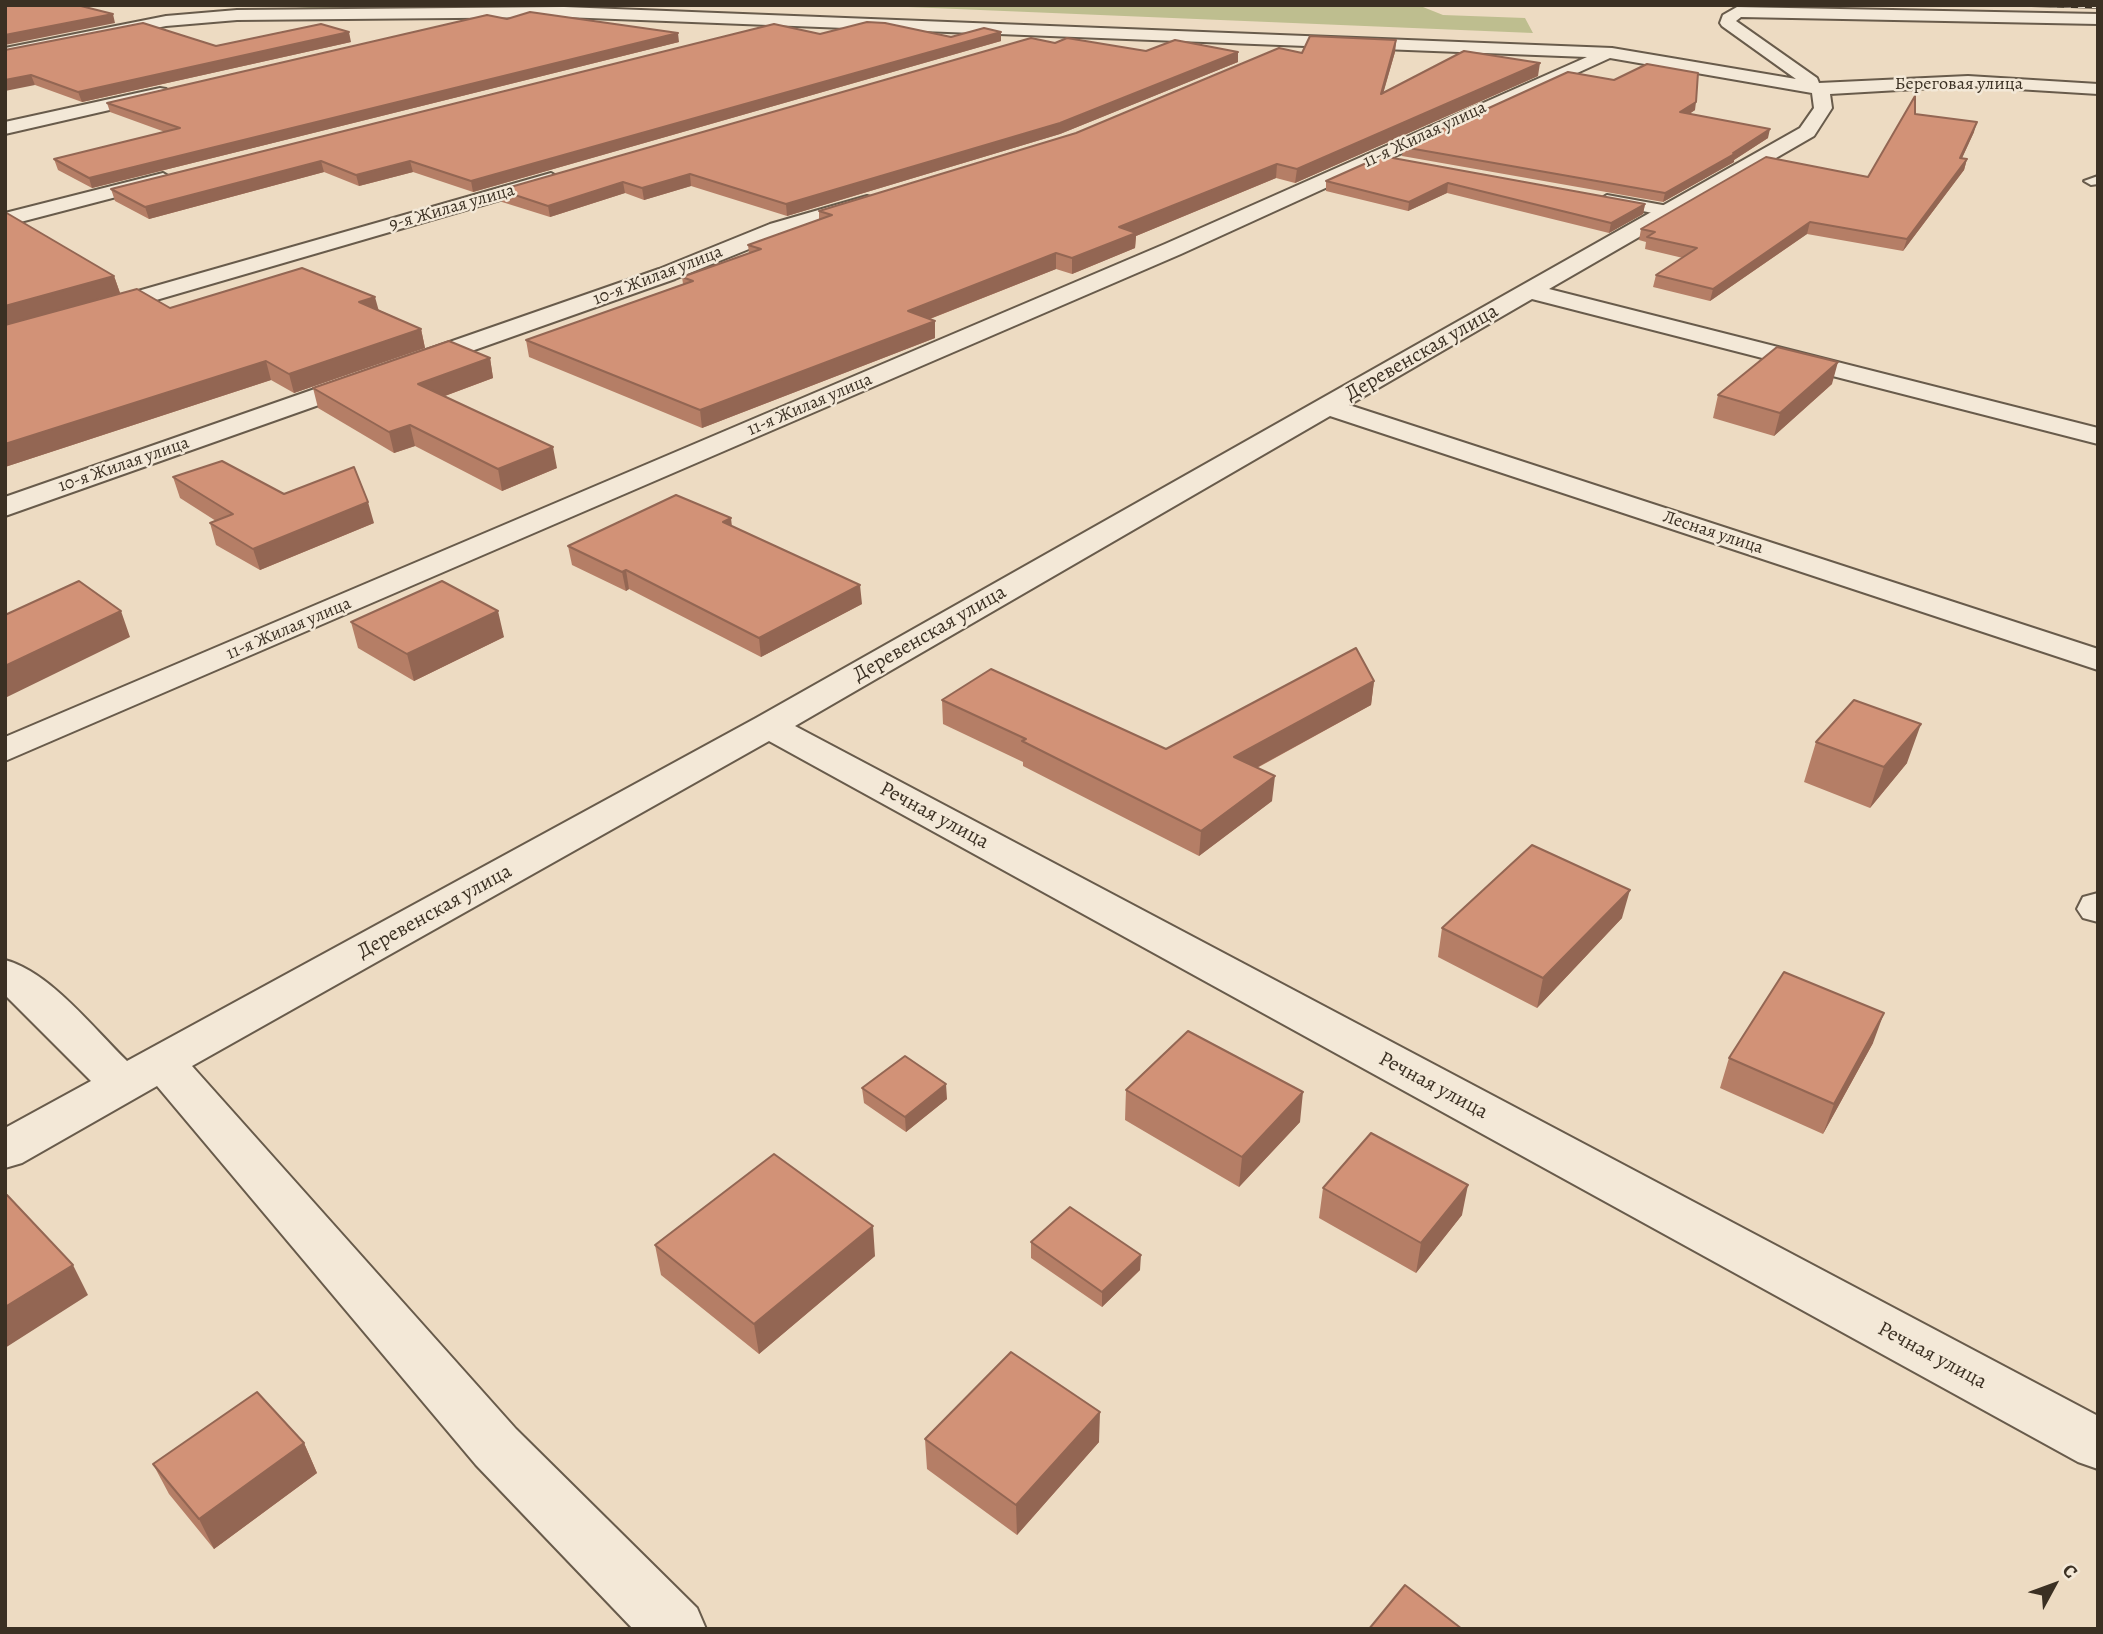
<!DOCTYPE html>
<meta charset="utf-8">
<style>
body{margin:0}
#map{position:relative;width:2103px;height:1634px;overflow:hidden;background:#eddbc2;font-family:Alegreya,serif}
canvas{display:block}
.frame{position:absolute;inset:0;border:7px solid #3b3023;pointer-events:none}
.north{position:absolute;left:2019px;top:1550px;width:70px;height:70px;-webkit-text-stroke:5px #f3e8d7;paint-order:stroke;rotate:49deg;font-size:19px;font-weight:700;line-height:28px;text-align:center;color:#3b3023}
.north::after{content:'';display:block;margin:auto;width:24px;height:32px;background:#3b3023;clip-path:polygon(50% 0,100% 100%,50% 72%,0 100%)}
</style>
<div id="map">
<canvas width="2103" height="1634"></canvas>
<div class="frame"></div>
<div class="north">С</div>
</div>
<script>
const context = document.querySelector('canvas').getContext('2d');
context.lineJoin = 'round';
function paint(path, color) {
  context.fillStyle = color;
  context.fill(path, 'evenodd');
}
function trace(path, color, width, dash) {
  context.strokeStyle = color;
  context.lineWidth = width;
  context.lineCap = dash ? 'butt' : 'round';
  context.setLineDash(dash || []);
  context.stroke(path);
}
function write(font, color, halo, rows, align = 'center') {
  context.font = font + ' Alegreya,serif';
  context.lineWidth = 5;
  context.setLineDash([]);
  context.textBaseline = 'middle';
  context.strokeStyle = halo;
  context.fillStyle = color;
  for (const [text, x, y, turn = 0] of rows) {
    context.save();
    context.translate(x, y);
    context.rotate((+turn || 0) * Math.PI / 180);
    context.textAlign = isNaN(turn) ? turn : align;
    if (halo) context.strokeText(text, 0, 0);
    context.fillText(text, 0, 0);
    context.restore();
  }
}
paint(new Path2D(`
 M274,5h229l-149,7z
 M860,5h558l25,10 82,3 8,15z`), '#bebe8f');
const lane = new Path2D(`
 M2098,176v8l-7,1 -7,-4z
 M1607,195l61,11 8,5 -8,5 -66,-13 -3,-3z`);
const street = new Path2D(`
 M564,7l1048,41 184,31 -74,-53 -2,-3 3,-8 14,-8 361,7v10l-357,-7 -5,4 81,57 2,5 149,-7 130,8v10l-130,-8 -138,8 2,14 -18,28 -265,153 549,139v16l-566,-145 -183,106 749,244v21l-768,-254 -535,310 1303,690v53l-20,-7 -1309,-721 -577,325 324,363 181,179 9,21h-73l-157,-164 -319,-379 -135,77 -17,5v-40l86,-47 -86,-86v-35c45,12 89,69 122,101l629,-343 1044,-590 14,-20 -2,-15 -202,-35 -429,196 -1176,507v-24l1160,-493 422,-187 -1023,-40 -327,3 -71,6 -161,32v-10l161,-32 71,-6z
 M160,88l6,1 3,4 -3,4 -161,37v-12z
 M163,173l10,6 -3,4 -165,43v-13z
 M551,173l10,6 -3,4 -553,161v-15z
 M867,196l7,2 3,4 -3,4 -88,28 -111,45 -670,237v-19l654,-228 111,-45z
 M2098,893v29l-15,-4 -6,-9 6,-12z`);
trace(lane, '#685b4b', 4);
trace(street, '#685b4b', 4);
paint(lane, '#f3e8d7');
paint(street, '#f3e8d7');
const rail = new Path2D(`
 M2022,5l76,2`);
trace(rail, '#3b3023', 3.5);
trace(rail, '#f3e8d7', 2.5, [7]);
paint(new Path2D(`
 M507,19l172,23 -587,146 -34,-18 -4,-11 111,-27 -55,-20 -3,-9z
 M1001,32v9l-528,151 -60,-20 -54,14 -35,-14 -175,47 -34,-18 -4,-12 709,-155 131,3z
 M1396,40l-1,12 -12,41 155,-17 -243,107 -19,-5 -140,58 -1,12 -63,26 -16,-5 -126,50 5,19 -233,90 -173,-71 -3,-17 157,-56 -1,-7 67,-24 -1,-8 71,-25v-9l257,-78 226,-80z
 M351,42l-269,60 -47,-17 -30,-35 211,-4z
 M1055,43l91,8 92,11 -178,72 -273,82 -96,-30 -47,14 -19,-7 -75,24 -48,-15 -2,-12z
 M1614,80l81,30 -6,4 79,24 -34,22v2l-71,40 -261,-46 1,-9z
 M1915,114l59,18 -12,26 5,1 -3,11 -61,81 -96,-17 -97,67 -57,-14 3,-12 27,-17 -38,-9 1,-7 -7,-2 2,-11 227,-52z
 M1382,156l263,48 -2,10 -34,19 -162,-40 -39,18 -82,-20v-10z
 M114,276l6,17 50,15 209,2 42,19 4,19 -131,45 -23,-13 -266,87z
 M490,358l3,20 -48,18 112,72 -55,23 -87,-45 -21,7 -76,-45 -5,-20z
 M1832,384l-58,52 -61,-18 5,-23z
 M173,477l111,17 90,29 -114,47 -44,-25 -6,-22 6,-2 -36,-23z
 M732,527l130,77 -101,53 -132,-68 -3,2 -54,-26 -4,-19z
 M351,622l153,15 -90,44 -56,-33z
 M1374,681l-3,24 -114,63 15,33 -73,55 -176,-90v-4l-80,-38 -1,-24 224,49z
 M1816,742l91,21 -37,45 -66,-26z
 M1622,918l-85,90 -99,-51 4,-29z
 M1873,1043l-50,91 -103,-46 9,-30z
 M862,1088l85,11 -41,33 -42,-29z
 M1126,1090l174,32 -61,65 -114,-67z
 M1323,1188l139,27 -46,58 -97,-55z
 M1031,1242l109,28 -38,37 -71,-49z
 M655,1245l220,11 -116,98 -98,-79z
 M925,1439l174,3 -82,93 -90,-66z
 M304,1443l13,30 -103,76 -45,-55 -16,-30z`), '#b57e66');
paint(new Path2D(`
 M113,14l2,9 -110,22v-10z
 M349,32l2,10 -269,60 -4,-10z
 M1001,32v9l-528,151 -2,-11z
 M678,33l1,9 -587,146 -3,-10z
 M1396,40l-1,12 -16,56 2,-14z
 M1238,52v10l-178,72 -273,82 -1,-12z
 M1540,63l-2,13 -243,107 2,-14z
 M31,75l4,10 -30,6v-11z
 M1696,102l-1,8 -16,11 1,-9z
 M1977,122l-3,10 -17,37 3,-11z
 M1770,129l-2,9 -34,22v2l-71,40 2,-9 68,-40z
 M1967,159l-3,11 -61,81 4,-12z
 M321,161l3,11 -175,47 -4,-12z
 M410,161l3,11 -54,14 -3,-11z
 M1277,164l-1,14 -140,58 -1,12 -63,26v-16l47,-31z
 M690,174l1,12 -47,14 -2,-12z
 M623,182l2,11 -75,24 -2,-11z
 M1448,183l-1,10 -39,18 1,-9z
 M1645,204l-2,10 -34,19 2,-10z
 M1810,222l-3,12 -97,67 3,-12z
 M1056,253v16l-147,58 -1,-16z
 M114,276l6,17 -115,33v-20z
 M375,297l5,18 -21,-13z
 M935,321v17l-233,90 -2,-18z
 M421,329l4,19 -131,45 -5,-19z
 M490,358l3,20 -70,26 -5,-20z
 M266,361l5,19 -266,87v-23z
 M1838,362l-6,22 -58,52 6,-23z
 M410,425l5,21 -21,7 -5,-21z
 M553,447l4,21 -55,23 -4,-22z
 M368,502l6,21 -114,47 -7,-21z
 M731,518l2,18 -10,-14z
 M626,570l3,19 -3,2 -4,-19z
 M860,585l2,19 -101,53 -2,-19z
 M121,611l9,26 -125,61v-32z
 M498,611l6,26 -90,44 -7,-27z
 M1374,681l-3,24 -139,76 2,-24z
 M1921,724l-14,39 -37,45 14,-41z
 M1275,776l-3,25 -73,55 2,-25z
 M1630,890l-8,28 -85,90 6,-30z
 M1884,1013l-11,30 -50,91 11,-30z
 M946,1084l1,15 -41,33 -1,-15z
 M1303,1092l-3,30 -61,65 3,-30z
 M1468,1185l-6,30 -46,58 5,-30z
 M873,1226l2,30 -116,98 -5,-30z
 M1141,1255l-1,15 -38,37v-15z
 M73,1265l15,30 -83,53v-41z
 M1100,1412l-1,30 -82,93 -1,-30z
 M304,1443l13,30 -103,76 -15,-30z`), '#936653');
const building = new Path2D(`
 M5,5h72l36,9 -108,21z
 M530,12l148,21 -589,145 -35,-19 126,-31 -73,-25 380,-88 20,4z
 M867,22l18,1 66,14 33,-9 17,4 -530,149 -61,-20 -54,14 -35,-14 -176,46 -34,-18 663,-165 46,10z
 M143,23l73,23 105,-22 28,8 -271,60 -47,-17 -26,5v-30z
 M1310,36l86,4 -15,54 83,-43 76,12 -243,106 -20,-5 -158,63 17,6 -64,25 -16,-5 -148,58 27,10 -235,89 -174,-70 167,-59 -11,-4 79,-28 -13,-4 84,-30 -13,-4 257,-78 203,-85 23,5z
 M1031,38l24,5 12,-5 79,13 29,-11 63,12 -178,71 -274,81 -96,-30 -48,14 -19,-6 -75,24 -48,-16z
 M1647,64l51,9 -2,29 -16,10 90,17 -37,24h3l-71,40 -262,-46 165,-75 46,8z
 M1915,96v18l62,8 -17,36 7,1 -60,80 -97,-17 -97,67 -57,-14 41,-27 -50,-11 8,-5 -14,-3 125,-72 102,20z
 M1382,156l263,48 -34,19 -163,-40 -39,19 -83,-21z
 M5,212l109,64 -109,30z
 M302,268l73,29 -16,5 62,27 -132,45 -23,-13 -261,83v-119l132,-36 33,19z
 M449,341l41,17 -72,26 135,63 -55,22 -88,-44 -21,7 -76,-44z
 M1777,347l61,15 -58,51 -62,-18z
 M222,461l62,33 70,-27 14,35 -115,47 -43,-26 23,-9 -60,-37z
 M676,495l55,23 -8,4 137,63 -101,53 -133,-68 -4,2 -54,-26z
 M79,581l42,30 -116,55v-51z
 M442,581l56,30 -91,43 -56,-32z
 M1356,648l18,33 -140,76 41,19 -74,55 -179,-90 4,-2 -84,-39 49,-31 175,80z
 M1854,700l67,24 -37,43 -68,-25z
 M1532,845l98,45 -87,88 -101,-50z
 M1784,972l100,41 -50,91 -105,-46z
 M1188,1031l115,61 -61,65 -116,-67z
 M905,1056l41,28 -41,33 -43,-29z
 M1371,1133l97,52 -47,58 -98,-55z
 M774,1154l99,72 -119,98 -99,-79z
 M7,1195l66,70 -68,42v-111z
 M1070,1207l71,48 -39,37 -71,-50z
 M1011,1352l89,60 -84,93 -91,-66z
 M257,1392l47,51 -105,76 -46,-55z
 M1405,1585l57,44h-93z`);
paint(building, '#d29277');
trace(building, '#936653', 2);
write('18px', '#3b3023', '#f3e8d7', [
 ["Береговая улица",1959,85],
 ["11-я Жилая улица",1425,135,-25],
 ["9-я Жилая улица",452,208,-16],
 ["10-я Жилая улица",658,276,-21],
 ["11-я Жилая улица",810,405,-23],
 ["10-я Жилая улица",124,465,-19],
 ["Лесная улица",1713,533,18],
 ["11-я Жилая улица",289,629,-23]
]);
write('21px', '#3b3023', '#f3e8d7', [
 ["Деревенская улица",1422,353,-30],
 ["Деревенская улица",930,634,-30],
 ["Речная улица",934,816,28],
 ["Деревенская улица",435,912,-29],
 ["Речная улица",1433,1086,28],
 ["Речная улица",1932,1356,28]
]);
</script>
